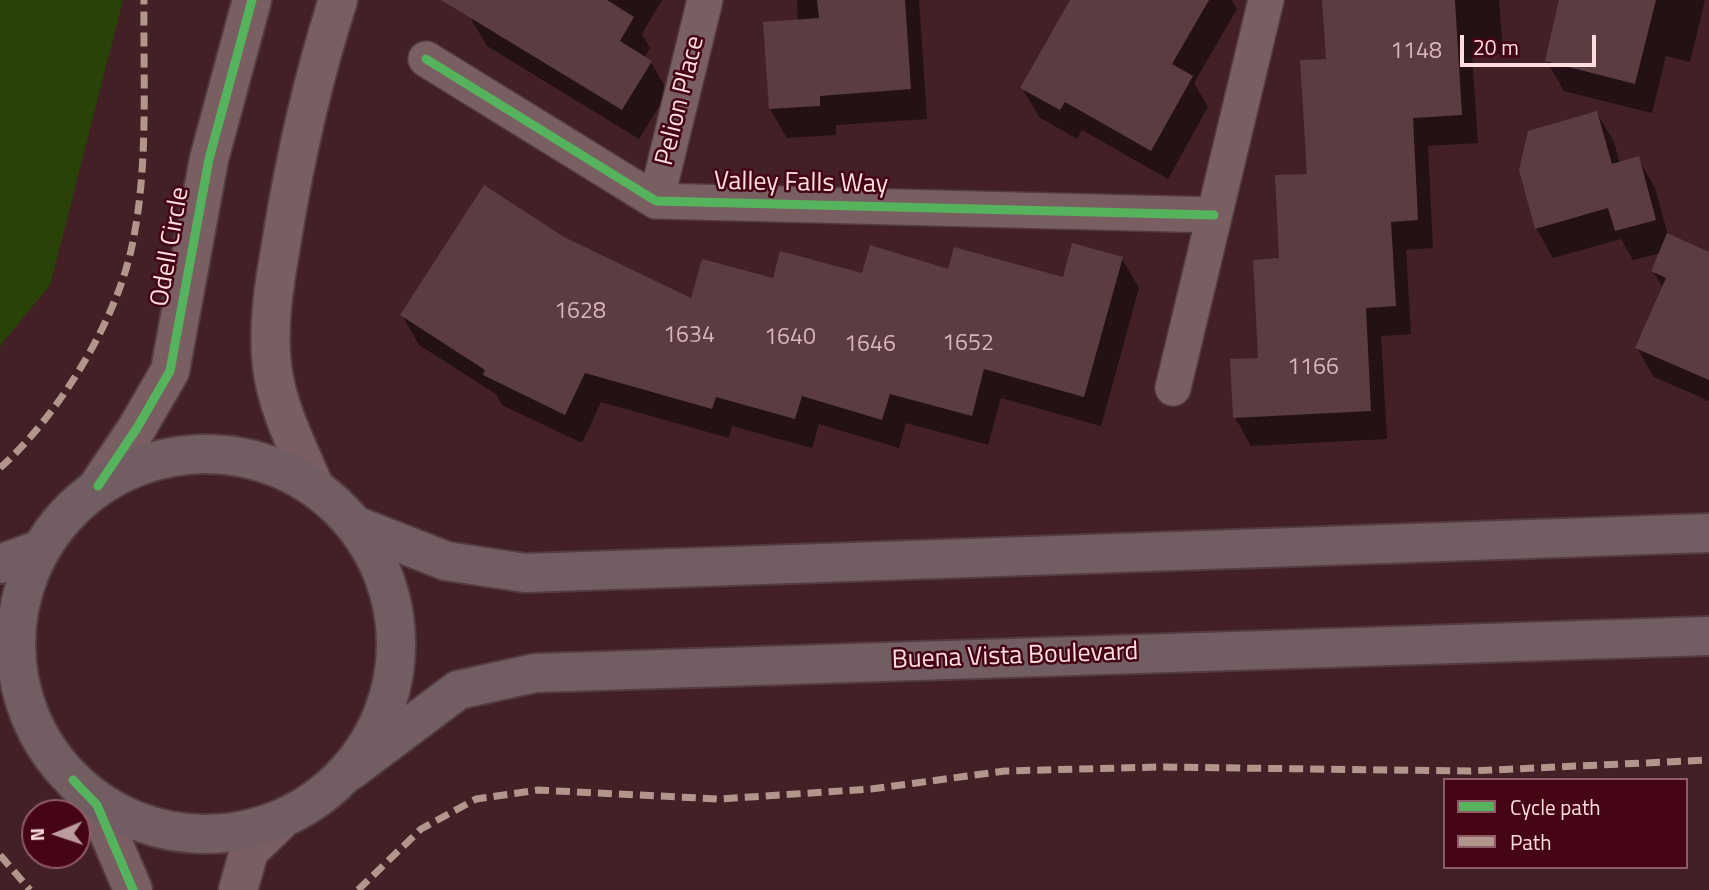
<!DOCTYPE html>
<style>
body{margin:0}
#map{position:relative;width:1709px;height:890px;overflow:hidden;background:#422026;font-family:"Titillium Web",sans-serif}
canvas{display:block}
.legend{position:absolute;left:1443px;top:778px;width:245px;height:91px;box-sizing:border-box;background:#450515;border:2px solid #8f5b66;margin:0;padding:9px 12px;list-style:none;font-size:21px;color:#fedddf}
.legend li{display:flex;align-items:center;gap:14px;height:35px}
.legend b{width:35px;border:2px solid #8f5b66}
.north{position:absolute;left:21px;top:799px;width:70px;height:70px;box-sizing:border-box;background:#450515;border:2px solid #8f5b66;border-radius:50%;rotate:268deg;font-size:19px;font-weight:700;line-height:28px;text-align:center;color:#fedddf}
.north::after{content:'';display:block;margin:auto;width:24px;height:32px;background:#bc9b9e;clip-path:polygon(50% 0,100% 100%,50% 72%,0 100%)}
.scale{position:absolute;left:1460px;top:35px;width:136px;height:32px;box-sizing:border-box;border:4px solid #fedddf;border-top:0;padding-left:9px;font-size:21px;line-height:24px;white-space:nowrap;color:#fedddf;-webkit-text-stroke:5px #450515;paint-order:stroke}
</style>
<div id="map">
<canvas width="1709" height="890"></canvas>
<ul class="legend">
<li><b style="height:9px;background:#56b35d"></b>Cycle path</li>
<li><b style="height:9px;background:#b2968c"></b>Path</li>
</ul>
<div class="north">N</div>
<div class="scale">20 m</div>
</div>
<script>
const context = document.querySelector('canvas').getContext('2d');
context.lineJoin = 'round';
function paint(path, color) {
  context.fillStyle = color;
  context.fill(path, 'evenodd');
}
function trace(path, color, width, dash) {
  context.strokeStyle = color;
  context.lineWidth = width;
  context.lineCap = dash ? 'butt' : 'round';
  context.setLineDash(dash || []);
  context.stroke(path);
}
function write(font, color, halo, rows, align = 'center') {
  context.font = font + ' "Titillium Web",sans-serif';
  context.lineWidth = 5;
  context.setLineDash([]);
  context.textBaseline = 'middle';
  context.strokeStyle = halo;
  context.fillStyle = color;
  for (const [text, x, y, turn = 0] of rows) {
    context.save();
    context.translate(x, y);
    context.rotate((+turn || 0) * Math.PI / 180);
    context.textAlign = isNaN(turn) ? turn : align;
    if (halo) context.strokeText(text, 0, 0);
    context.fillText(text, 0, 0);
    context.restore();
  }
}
paint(new Path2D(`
 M0,0h123l-73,285 -50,61z`), '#294207');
paint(new Path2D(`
 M481,0h181l-20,34 8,14 -6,10 7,4 17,30 -29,47 -152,-93 -17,-29z
 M797,0h122l8,119 -91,6v10l-49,3 -17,-29 28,-88z
 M1072,0h160l5,9 -43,74 14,24 -40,72 -86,-49 -5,9 -38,-22 -17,-29z
 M1324,0h175l4,54 -31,2 6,87 -50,3 5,102 -27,2 5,84 -30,2 6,103 -136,7 -16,-29 25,-58 21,-99 27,-85 19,-114z
 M1561,0h144l-15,62 -24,-6 -14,57 -88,-22 -17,-30z
 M1597,113l17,29 6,22 18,-6 17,30 13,47 41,19v147l-55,-24 -17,-29 26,-60 -10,-17 8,-18 -28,7 -12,-21 -68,19 -17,-30z
 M564,239l128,61 82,-20 175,-9 115,8 58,-20 17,29 -38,138 -100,-28 -13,47 -82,-22 -7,25 -80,-24 -7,24 -80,-22 -3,12 -128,-36 -19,41 -80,-38 -6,-11 -77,-49 -17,-30z`), '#0007');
paint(new Path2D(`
 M441,0h166l27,17 -14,24 32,20 -30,49z
 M817,0h88l6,89 -91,7v10l-51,3 -6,-87 56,-4z
 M1070,0h139l-37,64 21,12 -42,75 -86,-49 -5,8 -40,-22z
 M1322,0h133l7,115 -49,3 5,102 -27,2 5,84 -30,2 5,103 -138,7 -3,-59 28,-1 -5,-98 26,-2 -4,-83 32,-1 -7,-114 26,-1z
 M1559,0h97l-21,84 -90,-23z
 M1597,111l15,53 27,-8 17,64 -41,11 -7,-23 -73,21 -16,-59 9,-39z
 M484,185l80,52 127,61 11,-39 71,19 7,-27 82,22 8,-28 78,24 6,-22 109,30 9,-34 51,14 -39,140 -100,-28 -12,47 -82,-22 -8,26 -80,-24 -7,23 -79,-22 -4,12 -127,-36 -20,42 -82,-40 2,-5 -85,-55z
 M1667,233l42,19v128l-74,-32 31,-70 -15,-7z`), '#5b3c41');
const minor = new Path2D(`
 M426,59l230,142 558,14
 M656,201l49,-201
 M1173,388l93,-388`);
const tertiary = new Path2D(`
 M98,486l39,-58 33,-57 39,-212 43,-159
 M314,486c-16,-38 -37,-78 -42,-120 -5,-42 3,-86 10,-127 13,-81 31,-161 56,-239
 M73,780l24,25 36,85
 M238,890l11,-39 31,-30`);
const secondary = new Path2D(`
 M16 644a190 190 0 1 1 380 0a190 190 0 1 1-380 0Z
 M357,526l89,35 79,12 1184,-40
 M0,564l41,-15
 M350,771l108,-81 77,-17 1174,-37`);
trace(minor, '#543b3f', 38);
trace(tertiary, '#543b3f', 42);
trace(secondary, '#543b3f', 42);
trace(minor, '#7a5f62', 35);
trace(tertiary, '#7a5f62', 38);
trace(secondary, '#725e62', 38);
trace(new Path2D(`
 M0,468c58,-52 116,-146 132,-222 17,-80 11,-165 12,-246
 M0,855l30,35
 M358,890l63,-61 55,-30 62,-9 181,9 152,-10 134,-18 153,-4 312,4 239,-11`), '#b2968c', 7, [14, 7]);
trace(new Path2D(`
 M426,59l230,142 558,14
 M98,486l39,-58 33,-57 39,-212 43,-159
 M73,780l24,25 36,85`), '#56b35d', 9);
write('23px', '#d5b5b8', null, [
 ["1148",1416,52],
 ["1628",580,312],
 ["1634",689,336],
 ["1640",790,338],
 ["1652",968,344],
 ["1646",870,345],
 ["1166",1313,368]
]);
write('26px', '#fedddf', '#450515', [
 ["Pelion Place",681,101,-76],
 ["Valley Falls Way",801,184,1],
 ["Odell Circle",171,247,-80],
 ["Buena Vista Boulevard",1015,657,-2]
]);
</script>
